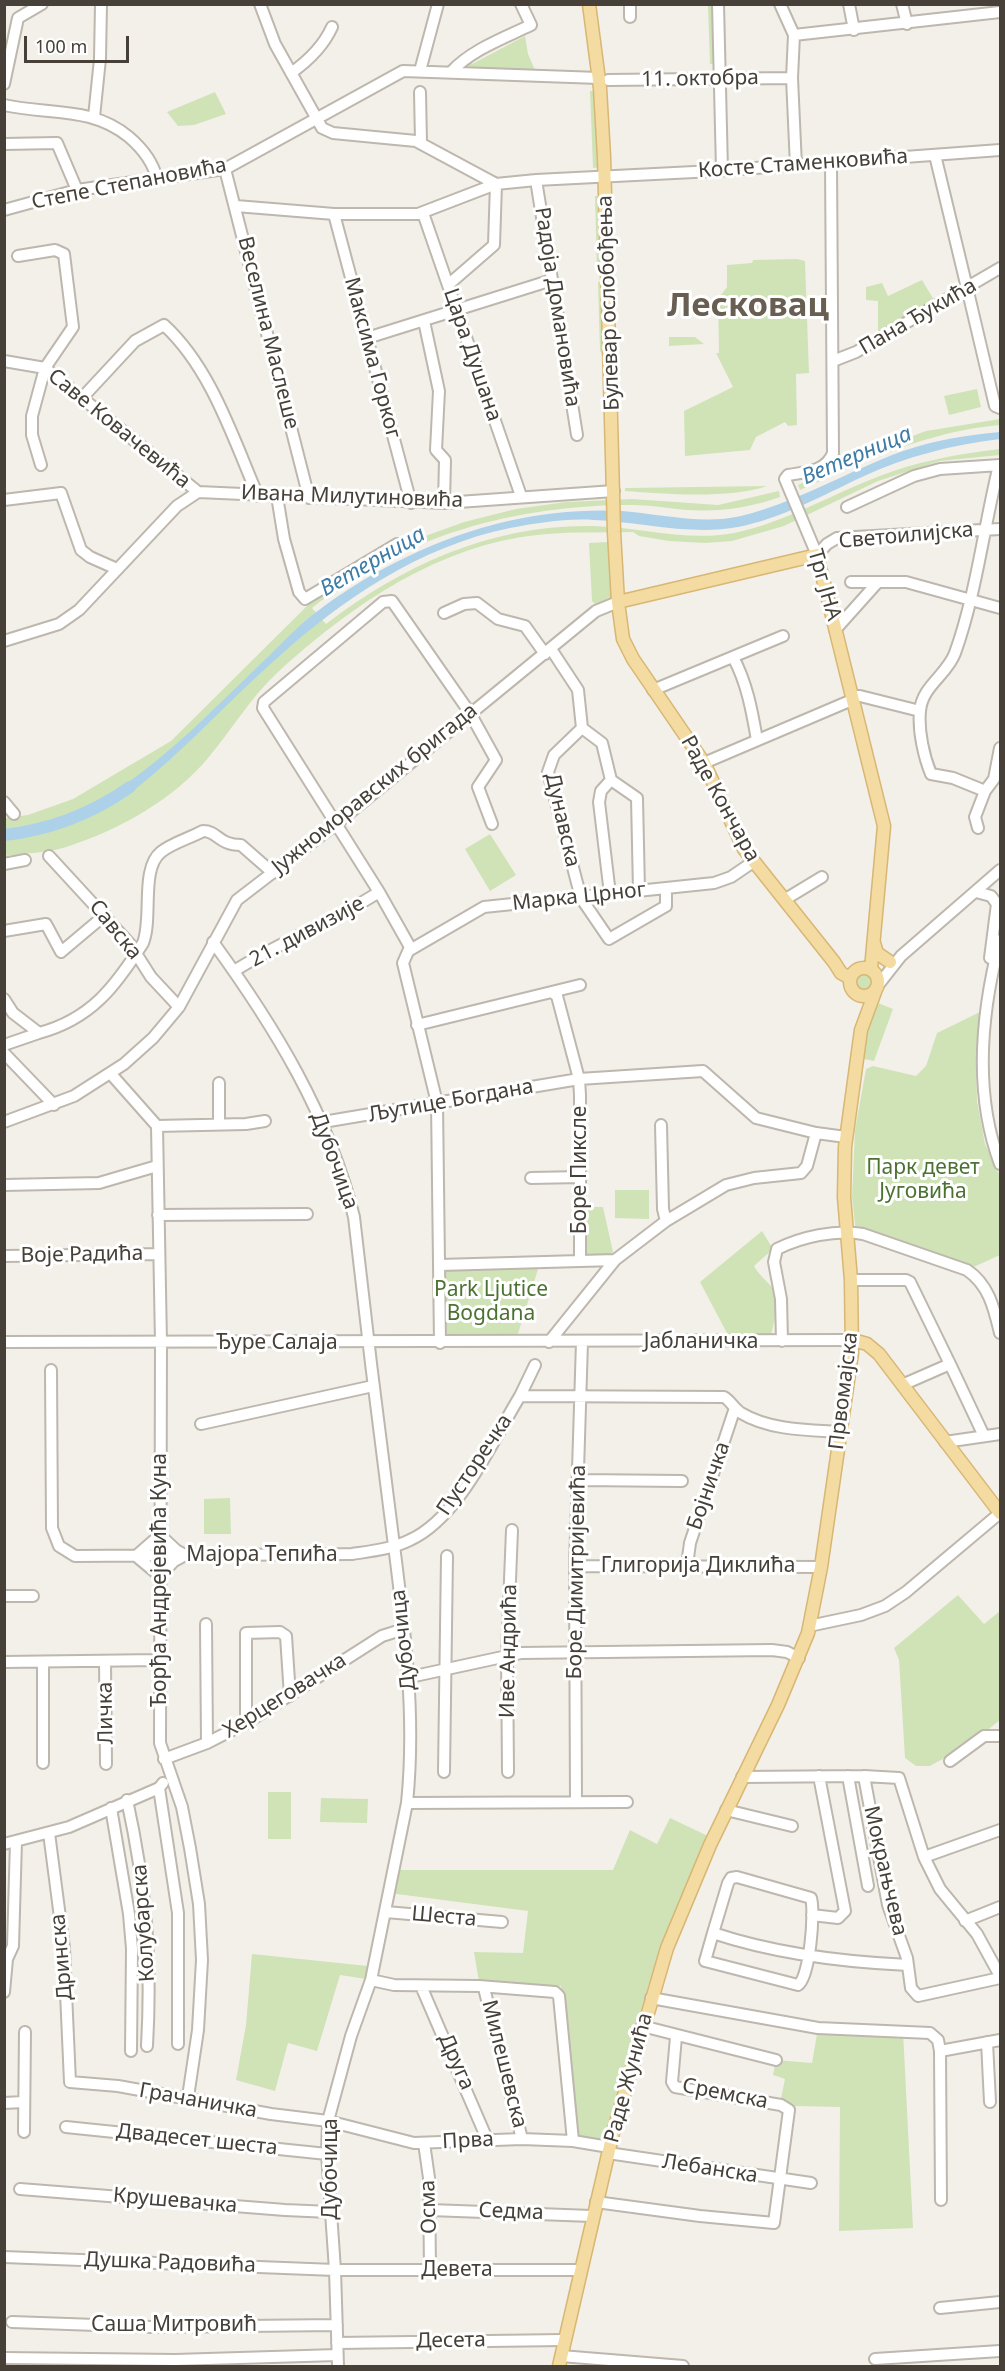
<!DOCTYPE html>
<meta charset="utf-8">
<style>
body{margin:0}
#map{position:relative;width:1005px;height:2371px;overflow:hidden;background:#f3f0ea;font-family:"Noto Sans",sans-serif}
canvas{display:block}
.frame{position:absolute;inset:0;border:6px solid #464039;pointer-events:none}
.scale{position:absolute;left:24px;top:36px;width:105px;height:27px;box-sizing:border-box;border:3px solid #464039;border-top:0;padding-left:8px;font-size:18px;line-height:21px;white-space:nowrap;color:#464039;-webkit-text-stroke:4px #fff;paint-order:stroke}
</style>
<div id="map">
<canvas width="1005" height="2371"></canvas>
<div class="frame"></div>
<div class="scale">100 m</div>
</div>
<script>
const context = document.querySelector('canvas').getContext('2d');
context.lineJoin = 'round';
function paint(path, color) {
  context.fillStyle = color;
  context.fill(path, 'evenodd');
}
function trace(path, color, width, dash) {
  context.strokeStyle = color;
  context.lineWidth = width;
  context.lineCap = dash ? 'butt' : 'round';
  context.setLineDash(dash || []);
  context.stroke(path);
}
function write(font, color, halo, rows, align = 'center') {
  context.font = font + ' "Noto Sans",sans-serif';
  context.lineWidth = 6;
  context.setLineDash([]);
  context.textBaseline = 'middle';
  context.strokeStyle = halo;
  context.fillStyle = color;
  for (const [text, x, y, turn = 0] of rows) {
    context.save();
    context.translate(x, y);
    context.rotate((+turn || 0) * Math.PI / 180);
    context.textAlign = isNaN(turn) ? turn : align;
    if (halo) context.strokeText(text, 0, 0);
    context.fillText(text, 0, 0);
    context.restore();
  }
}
paint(new Path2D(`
 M708,5h9l2,59h-9z
 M525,36l3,18 7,16 -71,-3 6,-7 2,4z
 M590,91h7l5,76 -9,1z
 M215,92l11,22 -32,11 -16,1 -11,-14z
 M595,196h8l1,75 -7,1z
 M797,259l8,2 4,112 -13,1 1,51 -9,1 -3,-4 -29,15 -6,13 -65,6 -1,-45 49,-24 -17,-34h3l-1,-54 9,-12v-22l25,-2 1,-3z
 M922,280l12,20 -56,33v-32l-12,-1v-13l16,-4 6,13z
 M605,281l2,80 -7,-10 -2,-69z
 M669,337h26l9,7 -35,2z
 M977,389l4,18 -32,8 -5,-19z
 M1000,419v6c-71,6 -135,36 -200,65l-2,-5 64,-30 64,-24z
 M1000,449v6l-60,6 -62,20 -94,45 -52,15 -27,2 -36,-2 -30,-5 -6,-4c-34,1 -70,-1 -104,4 -97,13 -182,73 -252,137 -26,24 -46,58 -69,85 -33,40 -87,71 -136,87 -21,8 -46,8 -67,11v-38l23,-3 45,-16 98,-58 138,-137 73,-47 38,-19 44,-16 52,-13 50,-7 66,-3 86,6 61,-14 1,6c-31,11 -61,15 -94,13 -18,-2 -36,-5 -54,-5 -116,0 -228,30 -320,103l14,16c78,-60 168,-100 267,-98 47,1 94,16 141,7 52,-11 94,-37 143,-56 40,-16 81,-23 123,-28z
 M767,486c-36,13 -103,8 -142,5v-3z
 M608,542l3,57 -15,6 -4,-4 -3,-58z
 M490,834l26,41 -26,16 -25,-42z
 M855 982a9 9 0 1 1 18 0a9 9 0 1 1-18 0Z
 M873,1001l20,8 -19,52 -10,-2 3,-32z
 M980,1012l-4,55 1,34 8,43 15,32v79l-33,15 -111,-37 -4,-36 3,-67 11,-61 7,-3 43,10 10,-10 11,-33z
 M615,1190h34v29l-34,-1z
 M584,1207h19l10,45 -8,5 -16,1 -4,-5z
 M762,1231l11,18 -19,17c5,9 10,12 16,19 12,13 4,36 1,51l-42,1 -29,-55z
 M539,1266l-22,71h-73l-1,-69z
 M230,1498l1,36h-27v-35z
 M958,1595l26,29 16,-13v109l-15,12 -1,4 -54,30h-14l-11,-8 -6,-98 -5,-12z
 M268,1792h23v47h-23z
 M321,1798l47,1 -1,24 -47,-1z
 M670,1818l38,18 -38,88 -21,59 -43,159 -33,-1 -12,-155 -82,-4 -5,-30 49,1 5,-42 -139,-18 5,-23h219l17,-40 27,14z
 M252,1954l116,12 -2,13 -26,-4 -23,76 -29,-8 -13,48 -39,-11 10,-55z
 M818,2028l85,3 10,197 -74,3 1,-124 -47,-1 -13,-3 5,-24 -12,-4 3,-15 36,3z`), '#d0e3b7');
paint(new Path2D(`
 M1000,432v7c-48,6 -93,17 -138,38 -41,19 -79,41 -124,50 -46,9 -97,-5 -144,-7 -27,-2 -57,3 -84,8 -89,18 -168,71 -235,132 -52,46 -98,99 -154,140l-7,-8c58,-38 104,-88 154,-135 15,-15 30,-31 47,-44 56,-43 124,-76 193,-92 36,-8 76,-12 114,-10 39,3 80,14 119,5 57,-14 107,-45 162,-65 32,-11 64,-16 97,-19z`), '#add1e9');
trace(new Path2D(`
 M4,835c46,-5 89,-22 126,-48`), '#add1e9', 12);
const minor = new Path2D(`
 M260,4l15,40 47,84 11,5 83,8 80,43
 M718,4l4,166
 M780,4l14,31 -2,43 4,88
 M849,4l5,26
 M902,4l5,20
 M630,17v-13
 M794,35l206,-23
 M420,71l18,-67
 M451,72c20,-22 53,-34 80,-47l-10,-21
 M291,73c17,-12 32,-26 41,-46
 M608,80l184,-2
 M4,84l14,-66 24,-14
 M420,92l1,50
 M4,105c44,10 88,1 125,32 14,12 24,25 28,42
 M94,117l6,-58 1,-55
 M4,144l53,-1 20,47
 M935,155l32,133
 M831,163l2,290c-7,19 -28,19 -45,22l-3,4 32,76 10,-11 10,-6 163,-9
 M225,169l84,329
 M536,180l41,255
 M236,206l98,8h84l78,-30 40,-4 178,-9 286,-21
 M4,210l73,-20 148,-21 178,-98 196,7
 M423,213l98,283
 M334,214l77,289
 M18,256l37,-6 9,4 9,73 -28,41 -13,48v19l9,30
 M448,285l46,-40 2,-61
 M969,296l26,110 5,2
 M424,321l15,70 -3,59 9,10 -1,43
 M367,338l185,-58
 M4,361l41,7 153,124
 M833,361l23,-9 144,-84
 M82,398l53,-57 29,-16c47,43 69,113 94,171
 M198,492l246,11 170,-12
 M277,496l7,43 15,53 6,7 92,-55
 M4,500l57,-7 20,57 9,7 27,12
 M847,507l67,-31 26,-7 60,-4
 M851,582h55l94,26
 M444,613l20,-9 13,-1 21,16 27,7 20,28
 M835,630l43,-48
 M4,641l55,-17 20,-14 98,-104 21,-14
 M551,649l27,41 4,38 20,15 9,37 26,18 2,93
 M733,657c14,26 19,54 24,83
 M653,690l130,-54
 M851,696h9l60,15
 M582,728l-28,27 -6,17 33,126 28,41 57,-33v-18
 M704,763l148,-63
 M985,791l9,-12 6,-31
 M4,802l10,12
 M978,828l-3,-11 10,-26 -32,-13 -22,-4c-7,-17 -13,-43 -11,-63 2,-25 27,-36 35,-58 21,-58 29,-127 44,-188
 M49,856l81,88 21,33 28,30
 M4,864l21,-4
 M976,892l15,4 6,8 -7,54
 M610,894l-11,-92 2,-11 10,-11
 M784,900l38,-23
 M4,931l42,-7 15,28 44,-37
 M1000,940c-19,73 -27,152 0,224
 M213,942c61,84 116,173 141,275 11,99 23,198 36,297 12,96 27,192 17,289l-36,177 -20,56 -23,85 -1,33 8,116 3,96
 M410,950l74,-43 230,-24 17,-6 22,-15
 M234,971c47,-30 99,-49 145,-79
 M879,984l22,-28 99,-86
 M553,993l4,3 22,83 1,16v166
 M4,999l9,14 26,20c52,-14 76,-46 104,-90 10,-25 -3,-74 18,-91 11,-9 29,-14 42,-21 15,0 15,14 38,14l32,28
 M417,1025l163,-40
 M4,1045l35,-12
 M4,1053l50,52
 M111,1074l46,52 4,217 -1,400 22,64 8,41 9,56 3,56 -4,70 -10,67
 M4,1122l70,-26 50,-32 29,-26 26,-31 58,-107 99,-76 260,-213 22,-9
 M323,1122l256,-43 124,-8 53,47 60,15 30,4
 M219,1124v-41
 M661,1125l2,84 3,12
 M157,1126l89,-2 19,-3
 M531,1178l50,-1
 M4,1185l95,-2 58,-17
 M158,1215l149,-1
 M4,1256l155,-2
 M440,1265l175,-5 51,-39 60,-36 28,-7 47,-5 6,-7 9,-33
 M851,1280h55l4,2 40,82
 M782,1341l-1,-42 -7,-37 3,-13c24,-12 59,-20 86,-15l104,36c22,15 27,38 33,63
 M4,1342l849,-2
 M549,1342l66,-82
 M440,1343l-3,-240 -34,-140 7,-16 -31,-55 -116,-184 1,-6 119,-100 9,-1 78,112 26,47 -18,27 14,37
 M51,1370l1,158 7,18 16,10 277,-2c20,-3 40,-5 58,-14 49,-22 83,-100 110,-144l204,1c7,4 10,12 17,16 28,17 66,17 98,19
 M902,1385l48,-21 34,72
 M520,1396l15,-31
 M201,1424l172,-38
 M945,1442l55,-8
 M578,1480l104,1
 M160,1535l16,15 9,5 -11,6 -14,15 -24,-20z
 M687,1565l3,-22 45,-135
 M575,1566l246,1
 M4,1596h29
 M206,1624l1,119
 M809,1626l52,-11 24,-9 21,-14 94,-79
 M105,1661l1,103
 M4,1662l155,-2
 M410,1677l111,-24 251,-3 15,2 12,6
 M246,1723v-90l34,-1 6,4 4,60
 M164,1759l43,-16 39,-20 136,-87 22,-7
 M950,1761l34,-25h16
 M43,1763v-101
 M444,1772l3,-216
 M508,1772l-1,-117 5,-125
 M848,1776l20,110
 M864,1776l24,129 19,53 4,30 7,8 82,-18
 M742,1777l122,-1 35,2 25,79 16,32 37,45 23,42
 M159,1788l19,125v131
 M127,1800c19,86 25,159 20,246
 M576,1802l-1,-236 7,-224
 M407,1803l220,-1
 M111,1808l18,106 3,35 -1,102
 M726,1810l66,16
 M49,1833l15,115 6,134 48,4 153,28 57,7 86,22 108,-4 51,2 36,6
 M4,1844l65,-17 90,-39 4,-5
 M924,1857l76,-27
 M386,1912l116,10
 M812,1915l26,3 7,-7 -26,-135
 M965,1921l35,-14
 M713,1933l-8,28 93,24c12,-8 17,-74 13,-87l-74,-21 -6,1 -3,5 -15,50c63,21 128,29 195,32
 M371,1980l23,5 85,1 76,6 4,4 14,145
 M421,1986l66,153
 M484,1988l38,151
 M4,1992l3,-33 6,-13 3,-105
 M651,1998l167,30 112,5 8,7 2,11
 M642,2026l134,34
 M987,2042l3,60
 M4,2103l19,-1
 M66,2127l261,27
 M24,2132l1,-100
 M424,2143l5,35 1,92
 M608,2153l203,30
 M20,2189l265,21 45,2
 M941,2200l-1,-149 60,-11
 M596,2202l104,14 74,7 15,-113 -8,-5 -106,-18 -3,-5 4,-45
 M430,2210l162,6
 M4,2257l331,13h244
 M940,2308l60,-6
 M12,2322l140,5 185,-2
 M337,2343l227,-3
 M561,2356l122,10
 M4,2358l171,2 162,-5
 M875,2359l125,-8`);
const major = new Path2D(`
 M589,4l11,84 4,69 10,375 4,70 5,37 10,20 71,104 40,86 90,113 7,11 9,5
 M618,602l199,-47 67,271 -13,143
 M874,943l3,10 13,9
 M850 982a14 14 0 1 1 28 0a14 14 0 1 1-28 0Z
 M853,1340l14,4 12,10 121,159
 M559,2366l54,-233 54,-185 43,-103 68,-140 30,-72 13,-66 31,-214 -1,-73 -7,-83 1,-50 16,-117 14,-38`);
trace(minor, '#bdb7ad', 14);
trace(major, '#d7b773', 15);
trace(minor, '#fff', 10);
trace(major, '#f4dba2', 12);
write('21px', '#464039', '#fff', [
 ["11. октобра",700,79,-1],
 ["Косте Стаменковића",803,164,-4],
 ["Степе Степановића",129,184,-11],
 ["Булевар ослобођења",609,303,-92],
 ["Радоја Домановића",557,307,81],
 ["Пана Ђукића",918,317,-30],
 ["Веселина Маслеше",268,333,76],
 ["Цара Душана",472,355,71],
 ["Максима Горког",372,358,75],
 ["Саве Ковачевића",119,429,39],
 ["Ивана Милутиновића",352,497,2],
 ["Светоилијска",906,536,-5],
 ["Трг ЈНА",824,585,74],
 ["Јужноморавских бригада",375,789,-39],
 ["Раде Кончара",720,799,61],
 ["Дунавска",562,820,77],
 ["Марка Црног",579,897,-6],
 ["Савска",115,930,51],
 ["21. дивизије",307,932,-28],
 ["Љутице Богдана",451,1101,-10],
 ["Дубочица",334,1161,70],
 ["Боре Пиксле",580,1170,-90],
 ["Воје Радића",82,1255,-1],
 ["Јабланичка",701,1342],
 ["Ђуре Салаја",277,1343],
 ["Првомајска",844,1391,-83],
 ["Пусторечка",475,1465,-56],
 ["Бојничка",709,1486,-71],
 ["Мајора Тепића",262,1555],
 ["Глигорија Диклића",698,1566],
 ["Боре Димитријевића",577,1572,-89],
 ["Ђорђа Андрејевића Куна",160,1580,-90],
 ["Дубочица",404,1640,-96],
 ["Иве Андрића",509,1651,-89],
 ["Херцеговачка",285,1696,-32],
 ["Личка",106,1713,-91],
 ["Мокрањчева",885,1871,77],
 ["Шеста",444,1917,5],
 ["Колубарска",144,1923,-94],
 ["Дринска",62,1957,-95],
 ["Друга",456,2062,66],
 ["Милешевска",504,2064,76],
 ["Раде Жунића",629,2078,-75],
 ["Сремска",725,2094,11],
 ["Грачаничка",198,2101,10],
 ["Двадесет шеста",197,2140,6],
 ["Прва",468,2141,-3],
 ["Дубочица",331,2169,-90],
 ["Лебанска",710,2169,9],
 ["Крушевачка",175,2201,5],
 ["Осма",429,2207,-92],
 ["Седма",511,2212,2],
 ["Душка Радовића",170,2263,2],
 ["Девета",457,2270],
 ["Саша Митровић",174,2325],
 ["Десета",451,2341,-1]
]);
write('21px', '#4b7232', '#fff', [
 ["Парк девет",923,1168],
 ["Југовића",923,1192],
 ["Park Ljutice",491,1290],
 ["Bogdana",491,1314]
]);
write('italic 22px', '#3d7ca7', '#fff', [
 ["Ветерница",857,456,-23],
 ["Ветерница",373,562,-30]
]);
write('bold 33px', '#685e51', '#fff', [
 ["Лесковац",748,307]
]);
</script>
